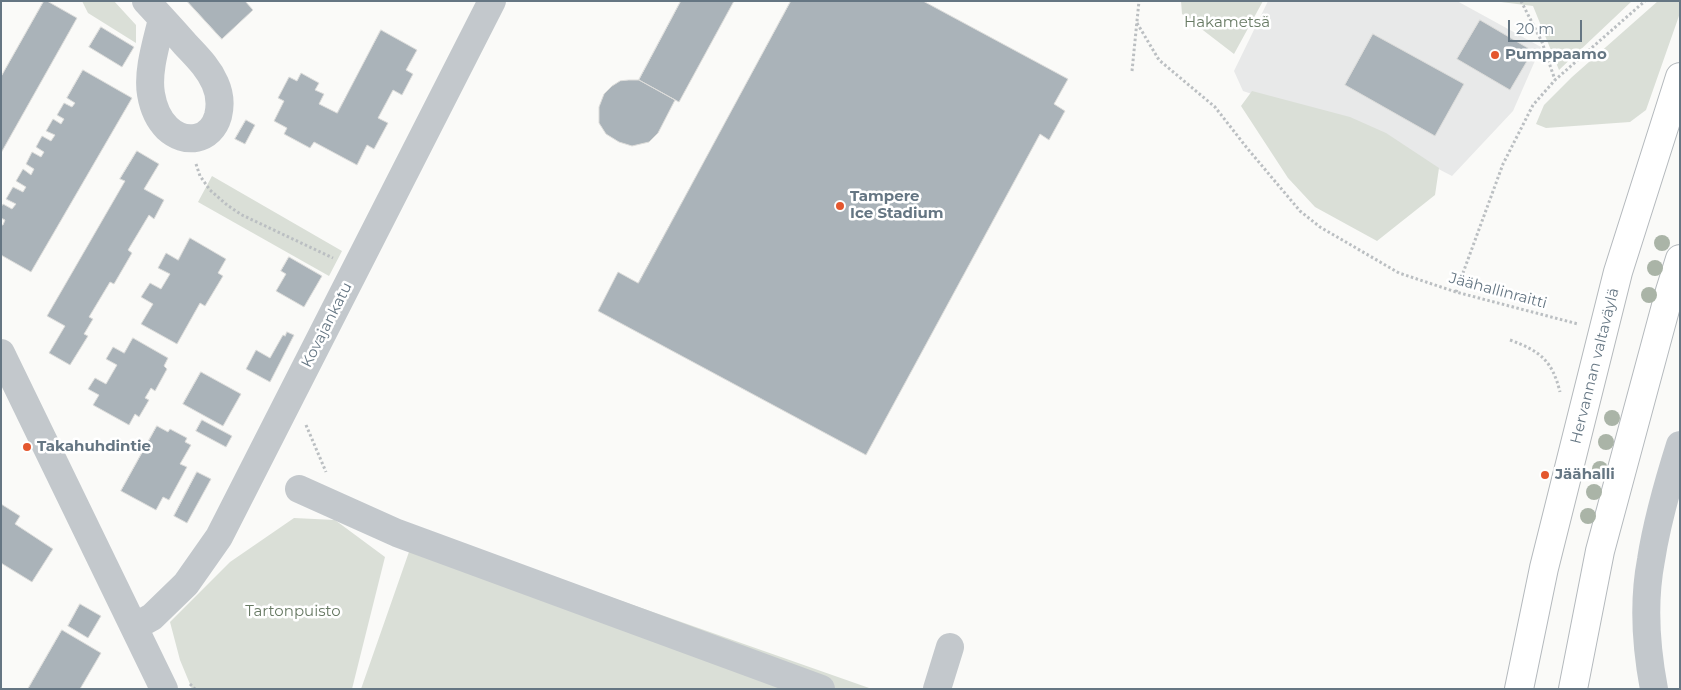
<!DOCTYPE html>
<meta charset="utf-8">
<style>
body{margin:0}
#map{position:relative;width:1681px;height:690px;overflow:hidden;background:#fafaf8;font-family:Montserrat,sans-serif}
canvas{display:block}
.frame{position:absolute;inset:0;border:2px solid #657683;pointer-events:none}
.scale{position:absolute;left:1508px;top:20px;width:74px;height:22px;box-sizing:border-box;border:2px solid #657683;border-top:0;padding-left:6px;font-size:15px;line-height:18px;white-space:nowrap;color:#657683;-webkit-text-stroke:4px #fff;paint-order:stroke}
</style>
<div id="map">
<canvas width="1681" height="690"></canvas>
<div class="frame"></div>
<div class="scale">20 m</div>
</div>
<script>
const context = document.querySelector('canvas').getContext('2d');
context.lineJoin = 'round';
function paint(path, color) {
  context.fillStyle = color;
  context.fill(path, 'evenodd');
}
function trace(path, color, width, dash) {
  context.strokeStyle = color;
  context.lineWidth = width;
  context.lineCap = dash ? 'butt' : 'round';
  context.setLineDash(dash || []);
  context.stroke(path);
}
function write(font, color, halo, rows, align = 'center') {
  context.font = font + ' Montserrat,sans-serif';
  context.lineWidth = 5;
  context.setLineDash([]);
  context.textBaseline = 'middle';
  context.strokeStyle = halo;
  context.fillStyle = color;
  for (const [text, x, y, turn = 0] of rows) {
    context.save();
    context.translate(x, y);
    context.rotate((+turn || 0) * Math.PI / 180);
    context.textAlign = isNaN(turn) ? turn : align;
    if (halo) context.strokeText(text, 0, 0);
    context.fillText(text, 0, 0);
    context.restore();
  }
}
paint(new Path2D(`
 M1268,1h189l84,46 -28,64 -61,65 -85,-44 -124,-41 -9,-20z`), '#e8e9e9');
paint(new Path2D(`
 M82,1h32l22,24v18l-48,-30z
 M1181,1h82l-29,53 -52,-40z
 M1493,1h139l-73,69 -26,-64z
 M1658,1h22v12l-34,97 -16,12 -84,6 -10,-4 8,-19 28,-28z
 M1252,91l98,26 36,16 53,35 -4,27 -58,46 -62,-34 -27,-29 -47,-72z
 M212,176l130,75 -13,25 -131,-74z
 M294,518l41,2 50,37 -33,132h-160l-12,-29 -10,-38 60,-60z
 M417,529l455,160h-511z`), '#dadfd7');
const building = new Path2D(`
 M44,1h3l30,17 -76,135v-76z
 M187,1h58l8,9 -31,29z
 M681,1h53l-55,101 -40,-22z
 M791,1h132l145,78 -14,25 11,7 -16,29 -9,-6 -174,321 -268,-144 20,-39 20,11z
 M1480,20l53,31 -23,39 -53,-31z
 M101,27l33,20 -12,20 -33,-20z
 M381,30l36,20 -11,20 7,4 -11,21 -9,-5 -15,28 10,5 -14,26 -7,-4 -10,20 -43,-23 -4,6 -26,-14 3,-6 -13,-7 10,-20 -6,-3 11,-21 8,4 4,-8 18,10 -4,7 9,4 -5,10 18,9z
 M1373,34l91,50 -29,52 -90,-51z
 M83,70l49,28 -101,174 -30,-17v-30h2l2,-5 -4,-2v-11l2,-3 9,5 4,-5 -10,-5 7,-12 10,5 3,-5 -10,-6 7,-12 8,6 3,-6 -8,-5 6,-12 9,5 3,-5 -8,-5 6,-11 9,5 4,-6 -9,-4 7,-12 8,5 3,-5 -7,-4 7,-12 8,4 3,-4 -8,-5z
 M629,80h10l36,20 -17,33 -9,9 -17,4 -13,-4 -13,-8 -7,-11v-16l5,-13 8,-8 8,-5z
 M246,120l9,5 -10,19 -10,-5z
 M137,151l22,13 -15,25 20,11 -10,19 -5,-4 -21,35 4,3 -18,31 -4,-2 -21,35 4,2 -9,15 4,2 -18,29 -21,-12 16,-27 -18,-10 78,-135 -5,-2z
 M190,238l36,21 -8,14 5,3 -18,30 -5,-3 -23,41 -36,-20 12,-20 -12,-7 9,-14 11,6 9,-15 -12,-6 8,-15 12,7z
 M289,257l33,19 -18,31 -28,-16 10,-17 -5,-3z
 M287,332l7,3 -24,47 -24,-13 10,-19 14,8 13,-23 2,1z
 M133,338l35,20 -4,8 3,3 -12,22 -4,-3 -6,10 4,2 -10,17 -4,-3 -6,11 -36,-20 6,-10 -11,-6 7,-11 11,6 11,-19 -11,-6 7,-12 11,6z
 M201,372l40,22 -18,32 -40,-22z
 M202,420l30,16 -6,11 -30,-16z
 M157,426l11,6 2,-3 17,9 -2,4 6,3 -11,19 7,3 -18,33 -6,-3 -7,13 -35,-19z
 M197,472l14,7 -24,44 -13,-7z
 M1,504l19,12 -5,8 38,25 -21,33 -31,-19z
 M80,604l21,12 -13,22 -20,-12z
 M62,630l39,23 -21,36h-52z`);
paint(building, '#aab3b9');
trace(building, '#dcdcda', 1);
const highway = new Path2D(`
 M1519,689l25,-121 74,-296 62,-195
 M1573,689l27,-138 70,-260 10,-32`);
trace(highway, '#b4b9bd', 30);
trace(new Path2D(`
 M1521,1l21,41 13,38
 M1137,23l22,37 56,47 32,41 53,63 20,16 79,46 57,19 122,32
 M1132,71l7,-70
 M196,164l4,12 10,14 17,15 15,10 91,43
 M1456,292l47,-128 30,-59 22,-25 90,-79
 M1510,340c30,11 42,20 50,52
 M306,425l20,47
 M190,684l5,5`), '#bbbfc2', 3, [2.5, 2.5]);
trace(new Path2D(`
 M146,1c13,14 26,28 39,43 11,12 23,23 30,39 5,11 6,21 3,33 -7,25 -33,29 -51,12 -9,-9 -14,-22 -16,-34 -4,-23 6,-53 11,-75
 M1,353l163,336
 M299,489l98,44 424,156
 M134,627l18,-10 34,-33 33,-47 273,-536
 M937,689l13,-42
 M1654,689c-8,-42 -11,-87 -3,-129 6,-39 17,-77 29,-115`), '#c3c8cc', 28);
trace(highway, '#fff', 28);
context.fillStyle = '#aab4a7';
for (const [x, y] of [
 [1662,243],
 [1655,268],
 [1649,295],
 [1612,418],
 [1606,442],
 [1600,469],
 [1594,492],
 [1588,516]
]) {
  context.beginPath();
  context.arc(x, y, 8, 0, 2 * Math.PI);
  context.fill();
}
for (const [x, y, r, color] of [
 [1495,55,5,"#e4572e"],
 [840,206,5,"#e4572e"],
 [27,447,5,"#e4572e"],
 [1545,475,5,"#e4572e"]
]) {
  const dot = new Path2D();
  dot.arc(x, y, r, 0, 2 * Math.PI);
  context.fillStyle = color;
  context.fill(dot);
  trace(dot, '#fff', 2);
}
write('15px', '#687a64', '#fff', [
 ["Hakametsä",1227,23],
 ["Tartonpuisto",293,612]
]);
write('bold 15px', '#657683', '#fff', [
 ["Pumppaamo",1505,55],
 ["Tampere",850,197],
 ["Ice Stadium",850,214],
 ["Takahuhdintie",37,447],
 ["Jäähalli",1555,475]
], 'left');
write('15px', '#657683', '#fff', [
 ["Jäähallinraitti",1498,291,15],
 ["Kovajankatu",327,325,-63],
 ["Hervannan valtaväylä",1595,366,-76]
]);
</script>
